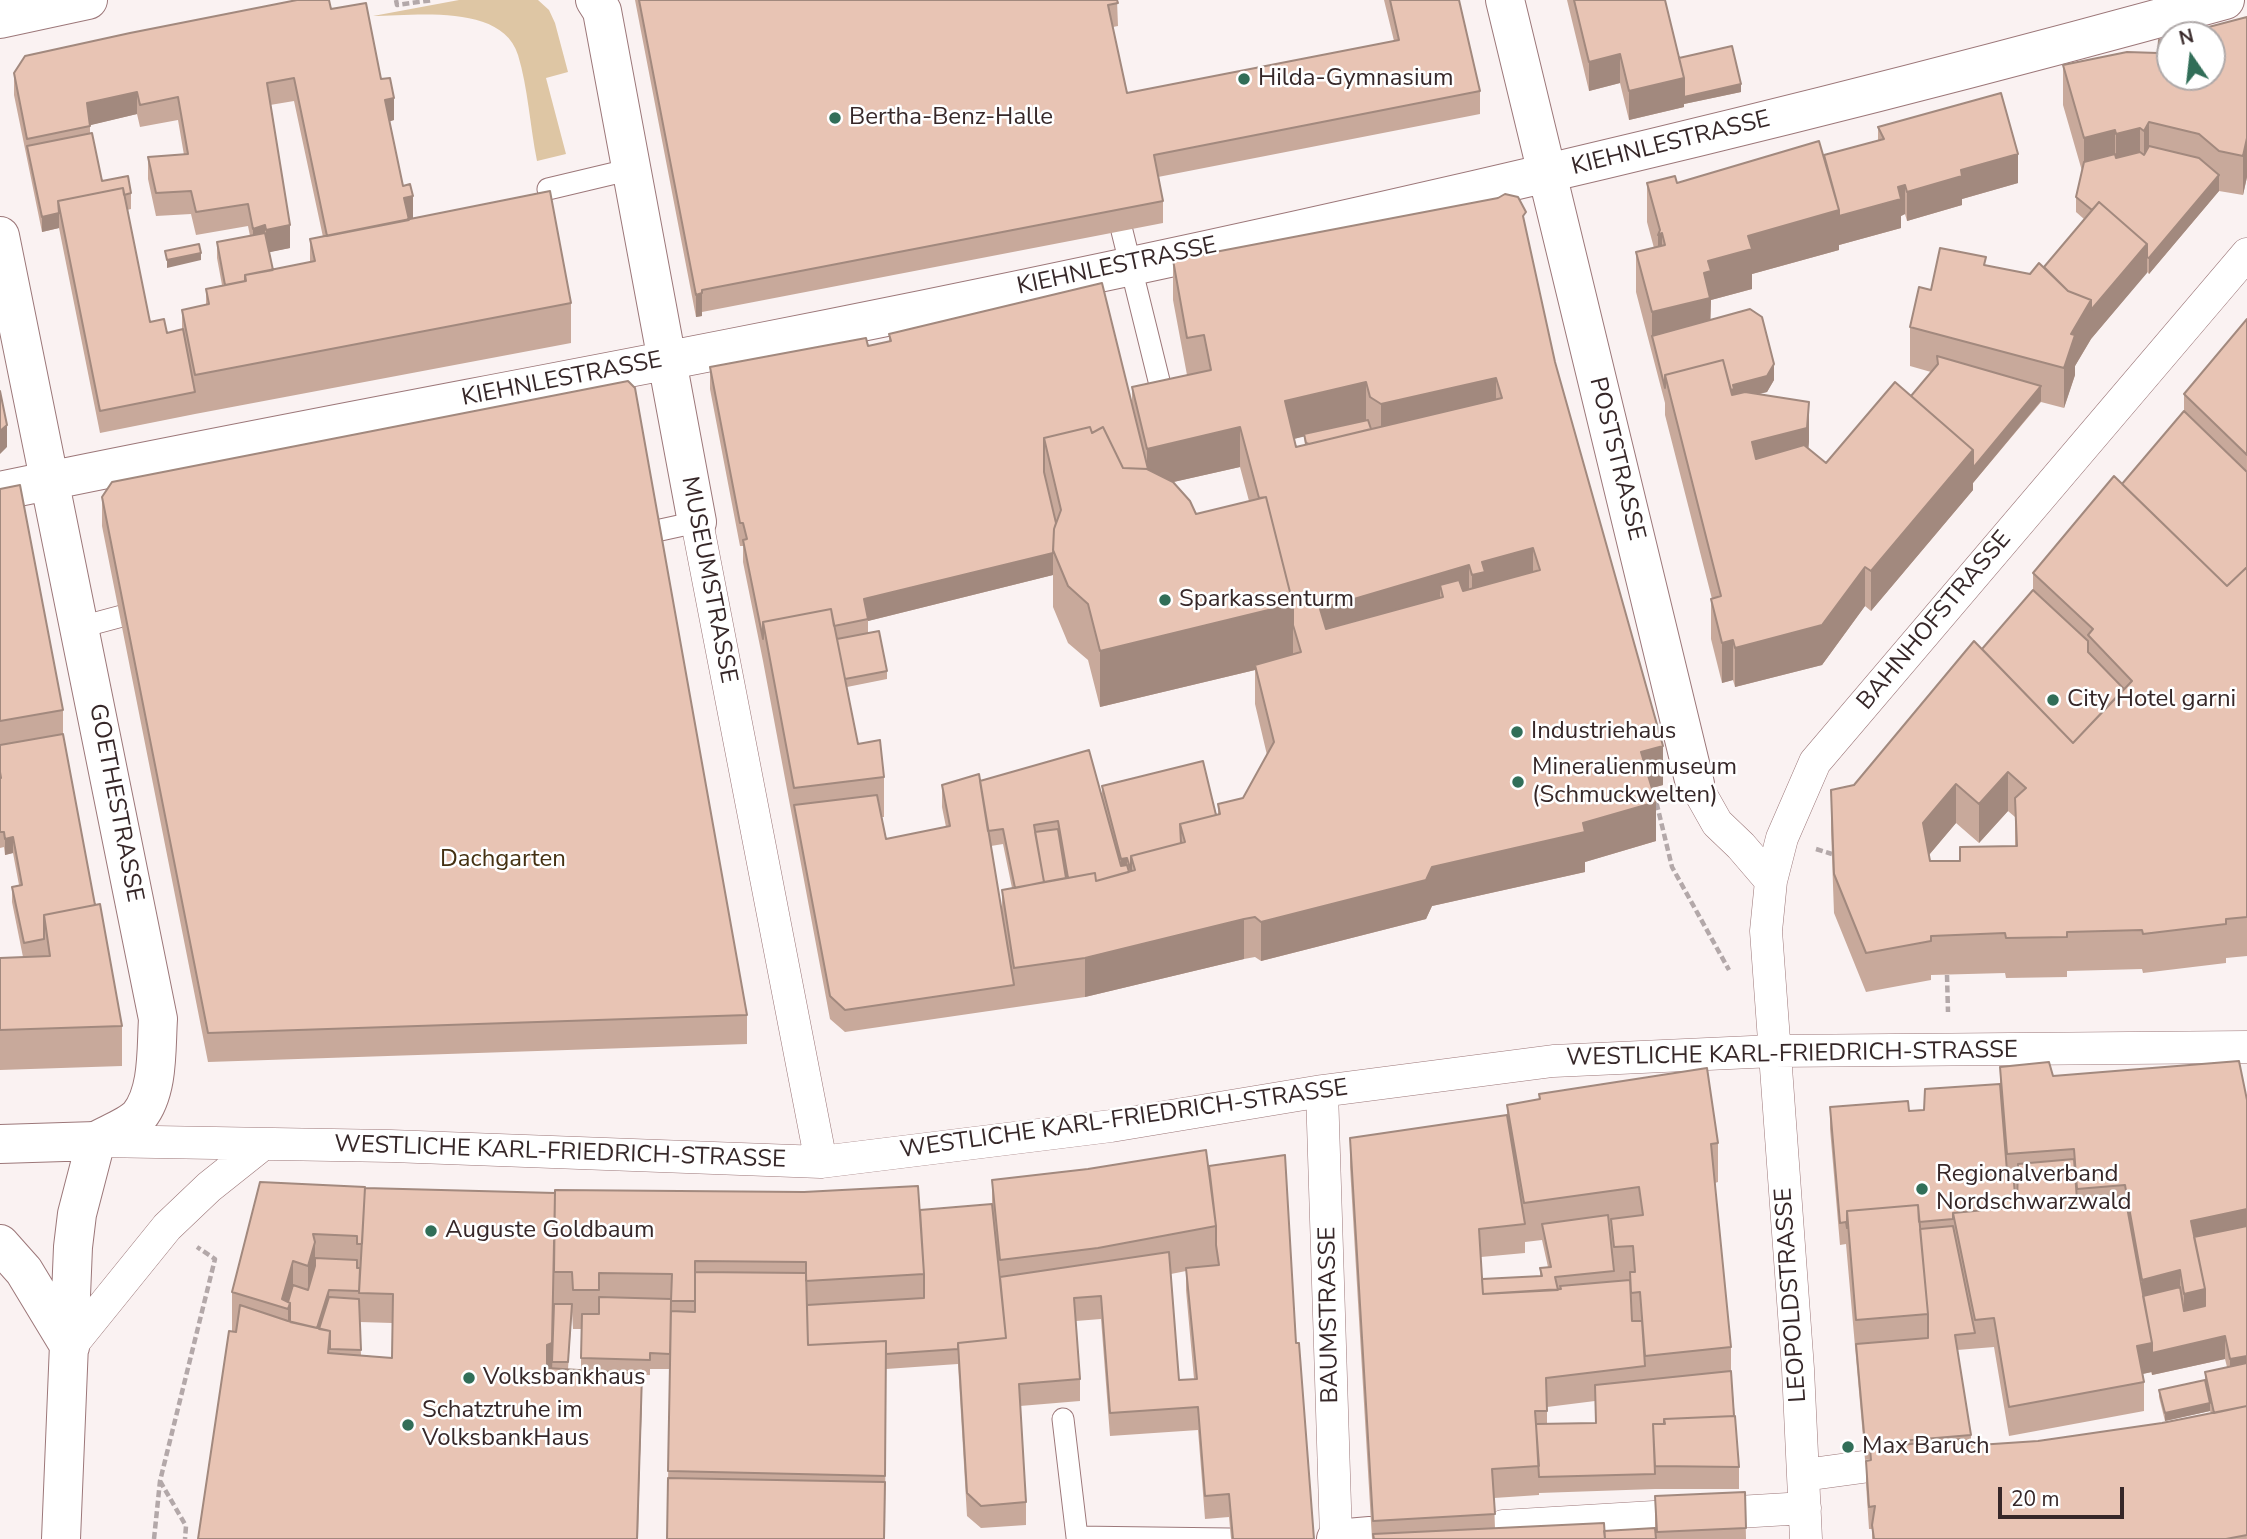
<!DOCTYPE html>
<style>
body{margin:0}
#map{position:relative;width:2247px;height:1539px;overflow:hidden;background:#faf2f2;font-family:"Nunito Sans",sans-serif}
canvas{display:block}
.north{position:absolute;left:2156px;top:21px;width:70px;height:70px;box-sizing:border-box;background:#fff;border:2px solid #afa9a9;border-radius:50%;rotate:346deg;font-size:19px;font-weight:700;line-height:28px;text-align:center;color:#362728}
.north::after{content:'';display:block;margin:auto;width:24px;height:32px;background:#316e58;clip-path:polygon(50% 0,100% 100%,50% 72%,0 100%)}
.scale{position:absolute;left:1998px;top:1487px;width:126px;height:32px;box-sizing:border-box;border:4px solid #362728;border-top:0;padding-left:9px;font-size:21px;line-height:24px;white-space:nowrap;color:#362728;-webkit-text-stroke:5px #fff;paint-order:stroke}
</style>
<div id="map">
<canvas width="2247" height="1539"></canvas>
<div class="north">N</div>
<div class="scale">20 m</div>
</div>
<script>
const context = document.querySelector('canvas').getContext('2d');
context.lineJoin = 'round';
function paint(path, color) {
  context.fillStyle = color;
  context.fill(path, 'evenodd');
}
function trace(path, color, width, dash) {
  context.strokeStyle = color;
  context.lineWidth = width;
  context.lineCap = dash ? 'butt' : 'round';
  context.setLineDash(dash || []);
  context.stroke(path);
}
function write(font, color, halo, rows, align = 'center') {
  context.font = font + ' "Nunito Sans",sans-serif';
  context.lineWidth = 5;
  context.setLineDash([]);
  context.textBaseline = 'middle';
  context.strokeStyle = halo;
  context.fillStyle = color;
  for (const [text, x, y, turn = 0] of rows) {
    context.save();
    context.translate(x, y);
    context.rotate((+turn || 0) * Math.PI / 180);
    context.textAlign = isNaN(turn) ? turn : align;
    if (halo) context.strokeText(text, 0, 0);
    context.fillText(text, 0, 0);
    context.restore();
  }
}
paint(new Path2D(`
 M459,0h79l11,10 6,13 13,49 -22,6 20,76 -29,7c-7,-35 -9,-73 -19,-106 -16,-52 -104,-39 -145,-39z`), '#dec6a4');
const service = new Path2D(`
 M548,189l84,-20
 M1122,231l44,178
 M656,531l41,-9
 M81,627l41,-11
 M1063,1419l14,118 153,2`);
const pedestrian = new Path2D(`
 M697,522l124,640
 M1695,784l22,39 24,23 30,35
 M1322,1091l14,447
 M97,1141l294,5 430,16 290,-36 211,-35 231,-30 221,-10 473,-4
 M70,1347l97,-120 42,-40 54,-43
 M1804,1475l66,-9
 M1503,1526l302,-18
 M1806,1539l-8,-170 -32,-438 5,-50 11,-43 33,-76 432,-508`);
const minor = new Path2D(`
 M595,0l7,11 95,511
 M1505,0l190,784
 M0,236l158,783c-2,29 1,72 -19,97 -9,10 -31,18 -43,25
 M0,491c243,-51 487,-95 731,-143 501,-98 1001,-211 1494,-348
 M1336,1539l34,-3`);
const primary = new Path2D(`
 M0,19l88,-19
 M0,1144l96,-3 -19,73 -4,33 -12,292
 M0,1244l24,27 46,76`);
trace(service, '#9c7779', 23);
trace(pedestrian, '#9c7779', 33);
trace(minor, '#9c7779', 40);
trace(primary, '#9c7779', 40);
trace(new Path2D(`
 M396,0l1,5 36,-5
 M1659,805h-2l15,62 57,103
 M1816,849l16,5
 M1947,975l1,37
 M160,1481l26,45 -1,13
 M154,1539l6,-58 55,-222 -18,-12`), '#b3a8a9', 4.5, [7, 3.5]);
trace(service, '#fff', 21);
trace(pedestrian, '#fff', 32);
trace(minor, '#fff', 38);
trace(primary, '#fff', 38);
paint(new Path2D(`
 M635,0h482l1,26 -5,1 14,66 267,-52 -10,-41h75l21,91v23l-322,63 5,24v22l-461,89v4l-6,1z
 M1567,0h98l14,58 62,34 -57,12v3l-55,13 -9,-37 -31,8z
 M331,9l50,70 13,41 -5,1 14,65 10,32 158,85v40l-376,71 -95,19 -41,-205 -17,4 -28,-137v-22zM294,101l29,136 -13,2v23l-37,8 -4,-18 21,-4 -20,-143zM137,114l3,13 38,-7 6,35 -36,2v22l8,37 35,-2 5,21 52,-9 2,10 -33,6v16l5,27 -16,4v16l-24,5v19l-15,4 -17,-11 -23,-112 4,-1v-16l-29,-12 -12,-48v-8z
 M2247,17v160l-4,18 -24,-4 -70,83 -2,-2 -56,67 -16,27v9l-11,33 -23,-6 -68,81v7l-102,121 -6,-5 -43,59 -87,22 -2,-7 -11,3 -11,-44v-40h1l-47,-184v-12l-29,-111v-40l18,-4 -7,-26v-39h30l147,-28 54,-14v-14l140,56 -56,16v6l-55,16 -2,-7 -4,2v12l-62,17v5l-87,24v15l-41,11 -1,20 64,60 -7,12 -9,2 51,47 -1,8 18,14 85,-67 20,-24 -21,-6v-39l21,-37 55,-24 44,8 14,-7 40,-48 -8,-7v-15l6,-26 -19,-66v-40l95,-12z
 M1526,229l29,133 108,423 -11,3 4,53 -71,21v10l-153,34 -6,13 -165,42 -6,-4 -11,2 -159,38 -240,35 -15,-13 -67,-358 -20,-99v-16h-3l-30,-157v-22l158,-21 21,-4v-8l243,72v-19l55,-12 -14,-75v-40zM1304,436l1,9 -9,2 -2,-8zM1240,467l9,34 -53,13 -23,-32zM1053,575v32l15,36 20,17 12,47 155,-37v34l12,51 -24,43 -25,6v10l-2,1 -114,-29v12l-122,-17 -38,4v22l4,20 -60,12 -4,-22h2v-40l-26,-33 -11,-57 40,-8v-8l-19,-38v-12zM1003,844l9,44 -10,2v26l-11,-70z
 M2247,319v637l-21,2v5l-83,10 -1,-4 -75,2v6l-61,1 -1,-5 -74,2v5l-65,12 -32,-79 -3,-83v-40l23,-5 128,-136 51,-59v-17l89,-89 62,-73v-17zM2008,811l7,6v29l-55,15h-30l-1,-6 27,-32 23,20z
 M0,489l63,221v24l32,171 27,121v40l-122,4v-112l23,-1 -11,-55v-15l7,-2 -6,-32 -8,2 -1,-8 -4,1z
 M102,497l645,518v29l-539,18 -106,-536z
 M2000,1067l53,9 194,24v439h-375v-10h-3l-3,-45v-23h4v-2l-5,1 -19,-216 -6,1 -10,-116v-22l79,4 15,-1 76,-26zM1994,1347l15,89 135,-25v-29l-1,-8 8,-2 1,3 73,-16 2,8 -22,5v8l-46,10v7l6,24 45,-10 1,2 -49,10 -124,18 -67,5v-11l-14,-85z
 M1539,1094l179,49v39l-3,1 16,164v24l8,96v22h-84l-116,4v2l-45,3 1,31 109,2 51,-3v-32l90,-4 1,47h-374l-22,-372v-29l157,-23v-10l32,-6zM1542,1240l6,27 -8,1v8l-58,3 -1,-22 44,-4v-11zM1595,1401l1,22 -49,1v-17z
 M1209,1166l87,177 18,196h-83l-2,-22 -24,2 -7,-89 -88,6 -9,-117 -25,2 4,58v22l-60,5 6,96v23l-45,3 -14,-12 -9,-152 -72,5 -1,170h-218l3,-170h-20v6h-8l-4,164h-440l34,-207v-40l133,-104 555,22 72,-6v-24zM1186,1271v19l8,89 -15,1 -8,-106zM572,1312l1,17h8v41l-13,-1zM360,1322l32,1v35l-31,-3z`), '#c8a99b');
paint(new Path2D(`
 M1620,54v29l-31,8v-29z
 M1684,78l57,6v8l-57,12v3l-55,13v-29z
 M137,92v22l-50,12v-23z
 M394,98v22l-9,3v-23z
 M2149,122v40l-5,8v-39z
 M2140,128v40l-24,5v-39z
 M2115,130v39l-31,9v-40z
 M2247,138v39l-4,18v-39z
 M2018,154v29l-56,16v6l-55,16v-29l54,-22z
 M2219,175v16l-70,83v-16z
 M1905,185v29l-4,2v12l-62,17v5l-87,24v15l-41,11 -1,38 -58,-2v-24l52,-39 4,-12 40,-25z
 M413,196v22l-9,3v-23z
 M59,213v15l-17,4v-15z
 M265,225v23l-12,3v-22z
 M290,225v23l-24,5v-23z
 M1662,233v40l-4,2v-40z
 M2147,244v29l-56,66 -16,27v9l-11,33v-40l7,-34 20,-34z
 M201,253v7l-34,8v-8z
 M702,293v23l-6,1v-22z
 M1774,364v16l-7,12 -33,8 -9,7 8,-22z
 M1496,378v39l-115,19v-32z
 M1366,382v40l-81,19v-40z
 M2041,386v15l-68,82v7l-102,121v-40l102,-121z
 M1809,402v39l-2,26 -55,15v-40z
 M7,425v22l-7,7v-23z
 M1240,427v40l-93,21v-39z
 M1533,548v40l-61,27v-40l10,-13z
 M1053,553v22l-185,46 -4,-22z
 M1469,565v39l-26,-7 -3,-12v28l-120,36v-40z
 M1865,567v39l-43,59 -87,22v-39z
 M1293,604v56l-38,5v5l-155,37v-56z
 M1733,640v40l-11,3v-40z
 M1663,746v39l-22,6v-39z
 M2008,772v39l-29,32v-39z
 M1956,784v39l-33,39v-39z
 M1656,802v39l-71,21v10l-153,34 -6,13 -165,42v-39l171,-55z
 M13,837v16l-8,2v-16z
 M1127,858v22l-6,2v-23z
 M1244,919v40l-159,38v-39z
 M2247,1209v40l-52,11 -4,-39z
 M315,1242v39l-7,24v-39z
 M293,1261v39l-3,36 -2,-1v-26l-6,-10z
 M2180,1270v40l-38,-13v-17z
 M2205,1289v39l-21,5v-39z
 M329,1290v15l-14,44 -2,-8z
 M554,1312l-2,60 -5,2v-29z
 M2225,1336v23l-73,16v-22z
 M2152,1343v29l-15,3v-29z
 M2247,1356v22l-17,4v-23z
 M642,1374v29l-5,136z
 M2210,1403v8l-45,10v-8z`), '#a2897e');
const building = new Path2D(`
 M297,0h32l2,9 35,-6 15,76 9,-1 4,20 -9,2 18,86 7,-2 3,12 -9,2 5,22 -82,16 -33,-158 -27,5 23,142 -24,5 -1,-5 -12,4 -5,-25 -52,8 -5,-21 -35,2 -8,-36 40,-3 -10,-57 -38,8 -3,-13 -50,11 3,23 -63,13 -13,-66 11,-17 105,-23z
 M639,0h478l1,3 -10,2 19,88 272,-53 -9,-40h69l21,91 -326,64 9,46 -461,89v3l-6,2z
 M1574,0h91l19,78 -55,13 -9,-37 -31,8z
 M2247,17v121l-4,18 -24,-5 -20,-17 -50,-12 -5,9 -4,-3 -24,6 -1,-4 -31,8 -21,-73 64,-13 31,1 1,-13 11,-3v40h42v-42h-34z
 M1732,46l9,38 -57,13v-19l-5,-20z
 M2001,93l17,61 -57,16 1,6 -55,16 -2,-7 -7,2 3,12 -62,17v-6l-15,-55 60,-16 -6,-12z
 M92,133l10,48 26,-5 3,17 -7,2 -1,-7 -65,13 1,12 -17,4 -15,-71z
 M1819,141l20,69 -91,26 4,13 -44,12 3,10 -7,2 6,25 -58,14 -16,-60 29,-7 -3,-12 -4,2 2,-5 -13,-47 28,-7 2,7z
 M2149,146l50,12 20,17 -70,83 -2,-1v-13l-48,-42 -7,8 -16,-13 8,-35 31,-8 1,4 24,-6 4,3z
 M123,188l27,134 14,-3 3,14 16,-4 12,63 -95,19 -42,-210z
 M550,191l21,112 -376,72 -13,-65 27,-6 -3,-15 40,-8 -1,-6 70,-14 -5,-22z
 M1505,194l13,3 8,15 -3,4 32,146 108,384 -22,6 15,50 -73,21 2,9 -153,35 -6,13 -165,42 -6,-5 -11,2 -159,39 -71,10 -12,-78 93,-17 1,8 39,-11 -4,-14 54,-14 -5,-18 40,-10 -2,-10 25,-6 31,-56 -19,-77 46,-13 -8,-27v-21l-27,-107 -7,1 -19,-71 -93,22 -15,-62 79,-17 -7,-35 -17,3 -14,-78 325,-62zM1496,378l6,20 -206,49 -11,-46 81,-19 4,15 11,7zM1533,548l7,22 -77,21 -4,-11 -19,5 3,12 -117,32 -6,-20 149,-44 3,10 13,-3 -3,-10z
 M2099,202l48,42 -56,66v-10l-23,-9 -24,-24z
 M265,233l8,37 -28,5v6l-20,4 -8,-43z
 M199,244l2,9 -34,7 -2,-9z
 M1940,248l46,9 -2,8 46,9 9,-11 29,28 23,9 -20,34 4,1 -11,33 -154,-41 9,-40 12,3z
 M1102,283l46,186 -25,-1 -20,-41 -11,6 -2,-6 -46,11v34l12,51 -2,6 -1,24 -189,46 4,20 -34,7 -3,-17 -68,13v17l-20,-99 4,-1 -4,-16h-3l-30,-156 156,-29 2,8 23,-5 -2,-7z
 M1750,309l12,8 12,47 -7,12 -34,9 1,4 -3,1 -8,-30 -58,15v13l-13,-52z
 M2247,319v136l-63,-61z
 M1937,356l104,30 -68,82v-18l-62,-54 27,-32z
 M1723,360l9,35 13,-3 64,10 -2,26 -55,14 4,17 48,-14 22,18 69,-81 78,68 -102,121 -6,-4 -43,58 -87,23 -2,-8 -11,3 -11,-44 10,-3 -56,-221z
 M628,381l7,7 112,627 -539,18 -106,-536 10,-15z
 M0,391l7,34 -7,6z
 M2184,411l63,61v95l-20,19 -105,-102z
 M1368,420l3,9 -62,15 -3,-1 -2,-9z
 M1090,427l2,6 11,-6 20,41 24,1 26,13 17,19 6,13 70,-17 27,107 -193,47 -12,-47 -20,-18 -15,-36 1,-21 7,-19 -17,-72z
 M2114,476l113,110 20,-19v350l-21,2v5l-83,10 -1,-4 -75,2v5l-61,1 -1,-5 -74,3v5l-65,12 -32,-79 -3,-84 23,-5 120,-144 99,102 59,-62 -44,-46 5,-6 -60,-56zM2008,772l18,16 -11,10 2,48 -57,1v14h-30l-7,-38 33,-39 23,20z
 M20,485l43,225 -63,11v-232z
 M2033,590l55,51v11l36,37 -51,54 -91,-94z
 M831,609l27,135 22,-4 4,37 -90,11 -31,-166z
 M879,631l8,40 -42,8 -8,-40z
 M63,734l32,171 -51,10v24l-20,4 -12,-56 10,-2 -9,-48 -8,2 -1,-7h-4v-54h1l-1,-6v-27z
 M1089,750l32,116 6,-1 2,7 -33,9 -1,-8 -27,5 -10,-57 -24,4 10,57 -29,6 -12,-59 -15,2 -8,-50z
 M1203,761l13,54 -36,9 1,19 -50,13v15l-4,-13 -6,1 -19,-73z
 M979,774l35,211 -169,25 -15,-14 -36,-191 83,-10 9,44 64,-13 -8,-41z
 M1058,829l8,49 -22,4 -9,-50z
 M100,904l22,122 -122,4v-72l50,-2 -6,-41z
 M2239,1061l8,39v109l-56,12 14,68 -21,5 -4,-24 -38,10 -17,-95 -48,4 -3,-40 -67,5 -7,-87 49,-5 4,14z
 M1707,1068l11,75 -7,1 20,203 -86,9 -5,-64 -9,1 -1,-21h5l-2,-26 -19,1 -3,-28 32,-4 -4,-28 -115,16 -17,-98 33,-6 -1,-5z
 M2000,1084l7,87h6l3,36 -63,6v6l-34,3 -1,-17 -71,6v17l-1,-6 -6,1 -10,-116 78,-6 1,10 15,-1 1,-21z
 M1507,1115l18,109 -46,5 4,65 78,-5 -1,-3 70,-6 2,41h10l3,45 -99,12 1,33h-12l4,55 -47,3 3,45 -122,7 -23,-383z
 M1206,1150l10,76 -118,22 -98,12 -8,-80 96,-11z
 M1285,1155l11,188h3l15,196h-81l-4,-45 -24,2 -7,-89 -88,6 -9,-117 -27,2 6,81 -61,5 7,118 -45,4 -14,-13 -9,-150 48,-5 -6,-61 169,-25 10,128 18,-1 -11,-111 33,-3 -3,-20v-19l-7,-60z
 M2074,1159l3,41 48,-4 27,147 -15,3 7,36 -135,25 -15,-89 -19,2 -22,-107 64,-6 1,-43z
 M260,1182l105,5 -3,57h-5v-8l-44,-2 2,8 -7,24 -15,-5 -11,38 8,4 -2,6 -56,-17z
 M918,1186l6,88 -118,7v-19l-111,-1v40h-24l1,-27 -73,-1v17h-26l-1,-18h-18l1,-82 249,2z
 M365,1188l190,5 -3,150 -5,2v23l95,6 -5,165h-439l31,-208 7,1 4,-27 48,16 42,10 -2,22 64,5 1,-64 -34,-1z
 M992,1204l14,134 -48,5v6l-72,5v-13l-78,4 -1,-40 117,-7v-24l-4,-64z
 M1918,1205l10,109 -72,6 -9,-109z
 M1608,1215l6,56 -59,6 3,13 -75,4 -1,-15 60,-3 -2,-8 11,-1 -9,-43z
 M1953,1226l22,107 -20,2 16,100 -106,9 -9,-100 72,-6v-24l-8,-85z
 M2247,1226v130l-17,3 -5,-23 -73,17v-10l-9,-47 37,-9 4,24 21,-5v-17l-11,-52z
 M315,1258l42,2v8h3l-1,23 -30,-1 -12,38 -27,-6v-19l-2,-1 5,-17 15,5 7,-24z
 M695,1272l111,1 2,72 78,-4 -1,135 -217,-5 3,-160 24,1z
 M329,1297l30,2 2,51 -31,-1v-18l-11,-2z
 M599,1297l72,2 -1,55 -20,-1v7l-69,-2 1,-44h17z
 M554,1304h18l-4,58h-16z
 M2247,1363v43l-33,7 -9,-41z
 M1731,1371l3,45 -70,3v5h-11l2,50 -116,3 -3,-53 60,-1 -1,-38z
 M2205,1380l5,23 -45,10 -6,-23z
 M2247,1406v129l-21,4h-352l-2,-14 3,-19 -6,1 -3,-46 5,-1 -1,-12 92,-9 1,7 75,-5 124,-18z
 M1735,1416l4,51 -84,-1 -2,-42h12l-1,-5z
 M668,1478l217,4 -1,57h-217z
 M1745,1492l1,36 -89,4 -2,-36z
 M1604,1523l1,16h-231l-1,-5z
 M1655,1528l1,11h-51l-1,-8z`);
paint(building, '#e8c4b4');
trace(building, '#a2897e', 2);
for (const [x, y, r, color] of [
 [1244,79,7,"#316e58"],
 [835,118,7,"#316e58"],
 [1165,600,7,"#316e58"],
 [2053,700,7,"#316e58"],
 [1517,732,7,"#316e58"],
 [1518,782,7,"#316e58"],
 [1922,1189,7,"#316e58"],
 [431,1231,7,"#316e58"],
 [469,1378,7,"#316e58"],
 [408,1425,7,"#316e58"],
 [1848,1447,7,"#316e58"]
]) {
  const dot = new Path2D();
  dot.arc(x, y, r, 0, 2 * Math.PI);
  context.fillStyle = color;
  context.fill(dot);
  trace(dot, '#fff', 2.5);
}
write('24px', '#362728', '#fff', [
 ["Hilda-Gymnasium",1258,79],
 ["Bertha-Benz-Halle",849,118],
 ["Sparkassenturm",1179,600],
 ["City Hotel garni",2067,700],
 ["Industriehaus",1531,732],
 ["Mineralienmuseum",1532,768],
 ["(Schmuckwelten)",1532,796],
 ["Regionalverband",1936,1175],
 ["Nordschwarzwald",1936,1203],
 ["Auguste Goldbaum",445,1231],
 ["Volksbankhaus",483,1378],
 ["Schatztruhe im",422,1411],
 ["VolksbankHaus",422,1439],
 ["Max Baruch",1862,1447]
], 'left');
write('24px', '#362728', '#fff', [
 ["KIEHNLESTRASSE",1671,144,-14],
 ["KIEHNLESTRASSE",1117,267,-12],
 ["KIEHNLESTRASSE",562,380,-11],
 ["POSTSTRASSE",1616,459,76],
 ["MUSEUMSTRASSE",708,580,79],
 ["BAHNHOFSTRASSE",1935,621,-50],
 ["GOETHESTRASSE",115,803,79],
 ["WESTLICHE KARL-FRIEDRICH-STRASSE",1792,1055,-1],
 ["WESTLICHE KARL-FRIEDRICH-STRASSE",1124,1120,-8],
 ["WESTLICHE KARL-FRIEDRICH-STRASSE",560,1153,2],
 ["LEOPOLDSTRASSE",1792,1295,-94],
 ["BAUMSTRASSE",1330,1315,-91]
]);
write('24px', '#443011', '#fff', [
 ["Dachgarten",503,860]
]);
</script>
